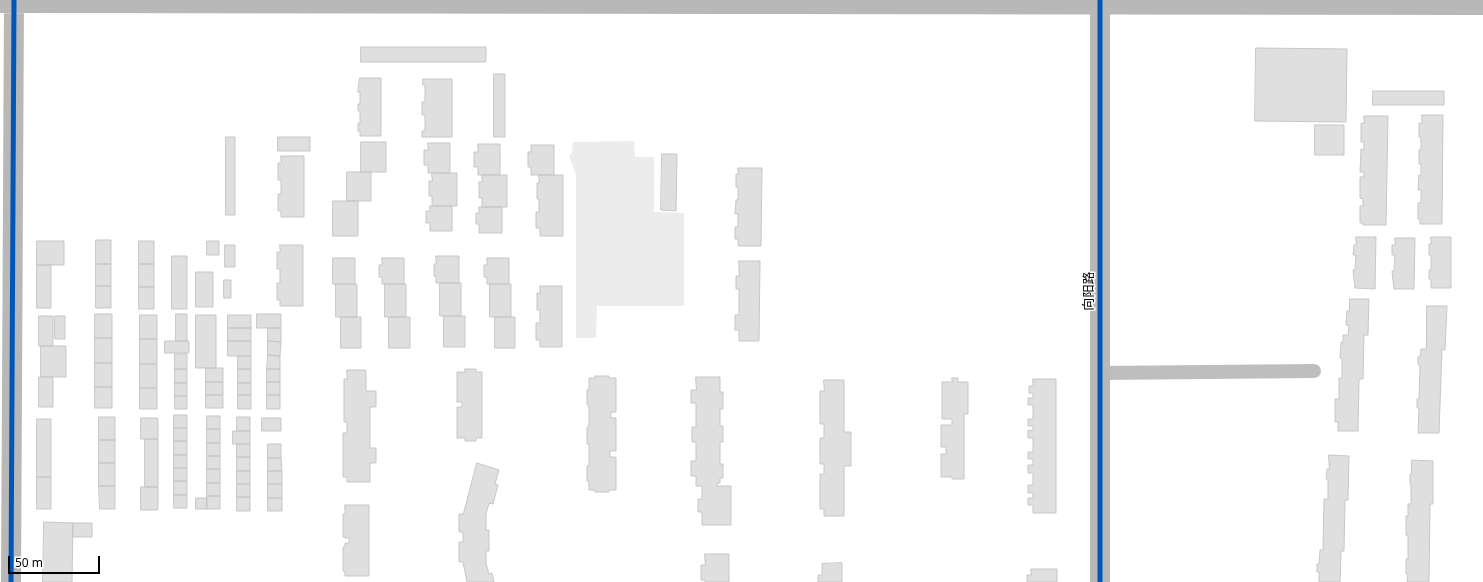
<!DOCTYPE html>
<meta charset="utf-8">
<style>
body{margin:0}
#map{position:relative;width:1483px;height:582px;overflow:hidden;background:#fff;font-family:"Noto Sans",sans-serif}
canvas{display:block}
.scale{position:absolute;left:8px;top:556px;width:92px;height:18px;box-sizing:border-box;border:2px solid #000;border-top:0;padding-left:5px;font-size:12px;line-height:14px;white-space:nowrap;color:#000;-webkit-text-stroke:3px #fff;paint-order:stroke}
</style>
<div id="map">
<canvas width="1483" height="582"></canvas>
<div class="scale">50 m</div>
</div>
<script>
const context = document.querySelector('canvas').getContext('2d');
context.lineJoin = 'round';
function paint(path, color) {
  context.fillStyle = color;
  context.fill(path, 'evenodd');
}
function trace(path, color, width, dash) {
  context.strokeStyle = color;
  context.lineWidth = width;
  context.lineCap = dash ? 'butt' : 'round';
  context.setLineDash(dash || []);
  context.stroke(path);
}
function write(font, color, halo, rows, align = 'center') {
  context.font = font + ' "Noto Sans","Noto Sans SC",sans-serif';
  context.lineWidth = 3;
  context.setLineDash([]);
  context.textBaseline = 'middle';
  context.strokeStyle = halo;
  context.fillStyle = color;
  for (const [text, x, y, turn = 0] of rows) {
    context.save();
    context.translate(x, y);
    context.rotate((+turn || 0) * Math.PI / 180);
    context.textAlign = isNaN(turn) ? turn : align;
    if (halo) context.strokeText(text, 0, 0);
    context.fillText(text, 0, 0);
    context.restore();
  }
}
paint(new Path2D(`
 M634,141l1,16h19v55l30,1v93h-87l-1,32h-20v-163l-7,-20 3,-2 1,-11z`), '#ececec');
const building = new Path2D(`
 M361,47h125v15h-125z
 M1256,48l91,1 -1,73 -91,-1z
 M494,74h11v63h-11z
 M360,78h21v58h-21v-5h-2v-8h2v-12h-2v-7h2v-12h-2z
 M423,79h29v58h-30v-6h3v-16h-3v-13h3v-17h-2z
 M1373,91h71v14h-71z
 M1422,115h21l-1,109h-22v-5h-2v-16h3v-13h-3l1,-15 2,1v-12h-2v-14h2v-13h-2v-14h3z
 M1364,116h24l-2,109h-23v-2h-3v-17h3v-7l-3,-1v-21h4v-5h-4l1,-23 3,1v-8h-3v-19h3z
 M1315,125h29v30h-29z
 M226,137h9v78h-9z
 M278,137h32v14h-32z
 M361,142h25v30h-25z
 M428,143h22v30h-22v-8h-4v-15h4z
 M478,144h22v31h-22v-8h-4v-15h4z
 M531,145h23v30h-23v-8h-3v-15h3z
 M662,154h15l-1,57 -15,-1z
 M281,156h23v61h-23v-6h-3v-17h3v-14h-3v-17h3z
 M738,168h24l-1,78h-23v-7h-3v-12h3v-13h-3l1,-14h2v-13h-2v-13h2z
 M347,172h24v29h-24z
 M432,173h25v33h-25v-10h-3v-15h3z
 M482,175h25v32h-25v-9h-3v-16h3z
 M539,175h24v61h-23v-8h-4v-16h3v-13h-2v-16h2z
 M333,201h25v35h-25z
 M430,206h22v25h-22v-8h-4v-12h4z
 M479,207h23v26h-23v-9h-3v-11h3z
 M1356,237h20l-1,52 -20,-1 -2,-18h2l1,-15h-3l1,-10h2z
 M1431,237h20v51h-20v-9h-2v-9h2v-15h-2v-11h2z
 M1395,238h20l-1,51h-20l-2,-18h2l1,-16h-3v-10h3z
 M96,240h15v24h-15z
 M37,241h27v24h-27z
 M139,241h15v23h-15z
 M207,241h12v14h-12z
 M225,245h10v22h-10z
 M280,245h23v61h-23v-6h-3v-17h3v-14h-3v-17h3z
 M172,256h15v53h-15z
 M436,256h23v27h-23v-7h-2v-12h2z
 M333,258h22v26h-22z
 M382,258h22v26h-22v-7h-3v-12h3z
 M487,258h22v26h-22v-7h-3v-12h3z
 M739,261h21l-1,80h-20v-11h-4v-15h4v-26h-3v-13h3z
 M96,264h15v22h-15z
 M139,264h15v23h-15z
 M37,265h14v43h-14z
 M196,272h17v35h-17z
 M224,280h7v18h-7z
 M440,283h21v33h-21z
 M336,284h21v33h-21z
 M385,284h21v33h-21z
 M490,284h21v33h-21z
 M96,286h15v22h-15z
 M540,286h22v61h-22v-7h-4v-17h4v-13h-3v-17h3z
 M139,287h15v22h-15z
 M1350,299h19l-1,36h-4l-1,44h-4l-1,52h-20v-9h-3v-23h4v-21h3v-20h-2l1,-16 2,1v-8h5l1,-10h-3l1,-14h2z
 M1427,306h20l-2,44 -3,-1 -3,84h-21l1,-25h-2v-9h2l1,-34h-2v-8h2l1,-8h5z
 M95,314h17v24h-17z
 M176,314h11v27h-11z
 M257,314h24v14h-24z
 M140,315h17v24h-17z
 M196,315h20v53h-20z
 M228,315h23v13h-23z
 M39,316h14v30h-14z
 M55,316h10v23h-10z
 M444,316h21v31h-21z
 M341,317h20v31h-20z
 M389,317h21v31h-21z
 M495,317h20v31h-20z
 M228,328h23v13h-23z
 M268,328h13v14l-13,-1z
 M95,338h17v25h-17z
 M140,339h17v25h-17z
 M165,341h24v12h-24z
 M228,341h23v15h-23z
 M268,341l13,1 -1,14 -12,-1z
 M41,346h25v31h-25z
 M175,354h12v15h-12z
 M268,355l12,1v13h-13z
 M238,356h13v13h-13z
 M95,363h17v24h-17z
 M140,364h17v24h-17z
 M206,368h17v14h-17z
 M175,369h12v14h-12z
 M238,369h13v14h-13z
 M267,369h13v13h-13z
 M465,369h11v3h6v66h-6v3h-11v-3h-8v-31h5v-5h-5v-30h8z
 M347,370h19v21h10v16h-6v41h6v15h-6v19h-23v-5h-4v-44h4v-11h-3v-43h3z
 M595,376h14v2h7v34h-5v6h5v33h-6v6h6v33h-7v2h-14v-2h-6v-9h-2v-15h2v-22h-2v-17h2v-22h-2v-15h2v-12h6z
 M39,377h14v30h-14z
 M696,377h24v15h3v17h-3v17h3v16h-3v22h3v14h-3v5h-3v3h14v39h-29v-13h-4v-13h4v-13h-6v-10h-5v-15h5v-19h-4v-15h4v-24h-5v-13h5z
 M952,378h6v4h10v32h-4v65h-12v-2h-11v-23h5v-7h-5v-22h11v-6h-10v-37h10z
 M1033,379h23v134h-23v-8h-5v-7h5v-5h-5v-8h5v-12h-5v-8h5v-6h-5v-7h5v-14h-5v-8l5,1v-5h-5v-7h5v-14h-5v-7h5v-5h-4v-7h4z
 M824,380h20v52h7v34h-7v50h-20v-7h-4v-35h4v-10h-4v-26h4v-14h-4v-33h4z
 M206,382h17v13h-17z
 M267,382h13v13h-13z
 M175,383h12v13h-12z
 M238,383h13v12h-13z
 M95,387h17v21h-17z
 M140,388h17v21h-17z
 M206,395h17v13h-17z
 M238,395h13v14h-13z
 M267,395h13v14h-13z
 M175,396h12v13h-12z
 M174,415h13v13h-13z
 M207,416h13v13h-13z
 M99,417h16v23h-16z
 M237,417h13v14h-13z
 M141,418h17v21h-17z
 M262,418h19v13h-19z
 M37,419h14v58h-14z
 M174,428h13v13h-13z
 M207,429h13v14h-13z
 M233,431h17v13h-17z
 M145,439h13v48h-13z
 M99,440h16v23h-16z
 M174,441h13v14h-13z
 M207,443h13v13h-13z
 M237,444h13v13h-13z
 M268,444h13v14h-13z
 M174,455h13v13h-13z
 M1329,455l20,1 -1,44h-3l-1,51h-3l-1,31h-21v-10h-2v-8h2l1,-14h3l1,-51h4v-20h-2l1,-10h2z
 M207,456h13v13h-13z
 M237,457h13v14h-13z
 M268,458h13l1,13h-14z
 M1412,460l21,1v43h-3l-1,78h-22l1,-8h-2v-15h2v-24h-2v-19h2v-12h3v-20h-1v-10h1z
 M99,463h16v23h-16z
 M477,463l22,7 -4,14 3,1 -5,19 -4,-1 -3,11v16h3v21h-3v12l3,11 3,-1 2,9h-27l-4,-20h-4v-20h4v-10h-4v-18h4z
 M174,468h13v13h-13z
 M207,469h13v14h-13z
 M237,471h13v13h-13z
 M268,471h14v13h-14z
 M37,477h14v32h-14z
 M174,481h13v14h-13z
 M207,483h13v13h-13z
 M237,484h13v13h-13z
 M268,484h14v14h-14z
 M99,486h16v23h-15z
 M141,487h17v23h-17z
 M174,495h13v13h-13z
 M207,496h13v13h-13z
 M237,497h13v14h-13z
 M196,498h11v11h-11z
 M268,498h14v13h-14z
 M345,505h24v71h-24v-5h-2v-24h2v-4h4v-5h-4v-1h-2v-23h2z
 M44,522l29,1 -1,59h-29z
 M73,523h19v14h-19z
 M705,554h24v28h-24v-2h-4v-15h4z
 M842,563v19h-24v-7h4v-11z
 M1031,569h26v13h-30v-7h4z`);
paint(building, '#dfdfdf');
trace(building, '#c7c7c7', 1);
trace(new Path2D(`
 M1100,373l214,-2`), '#bebebe', 14);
trace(new Path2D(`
 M0,3l1483,2
 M11,582l3,-582
 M1100,582v-582`), '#b8b8b8', 20);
trace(new Path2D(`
 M11,582l3,-582
 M1100,582v-582`), '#0057b8', 5);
write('13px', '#000', '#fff', [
 ["向阳路",1089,291,-90]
]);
</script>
